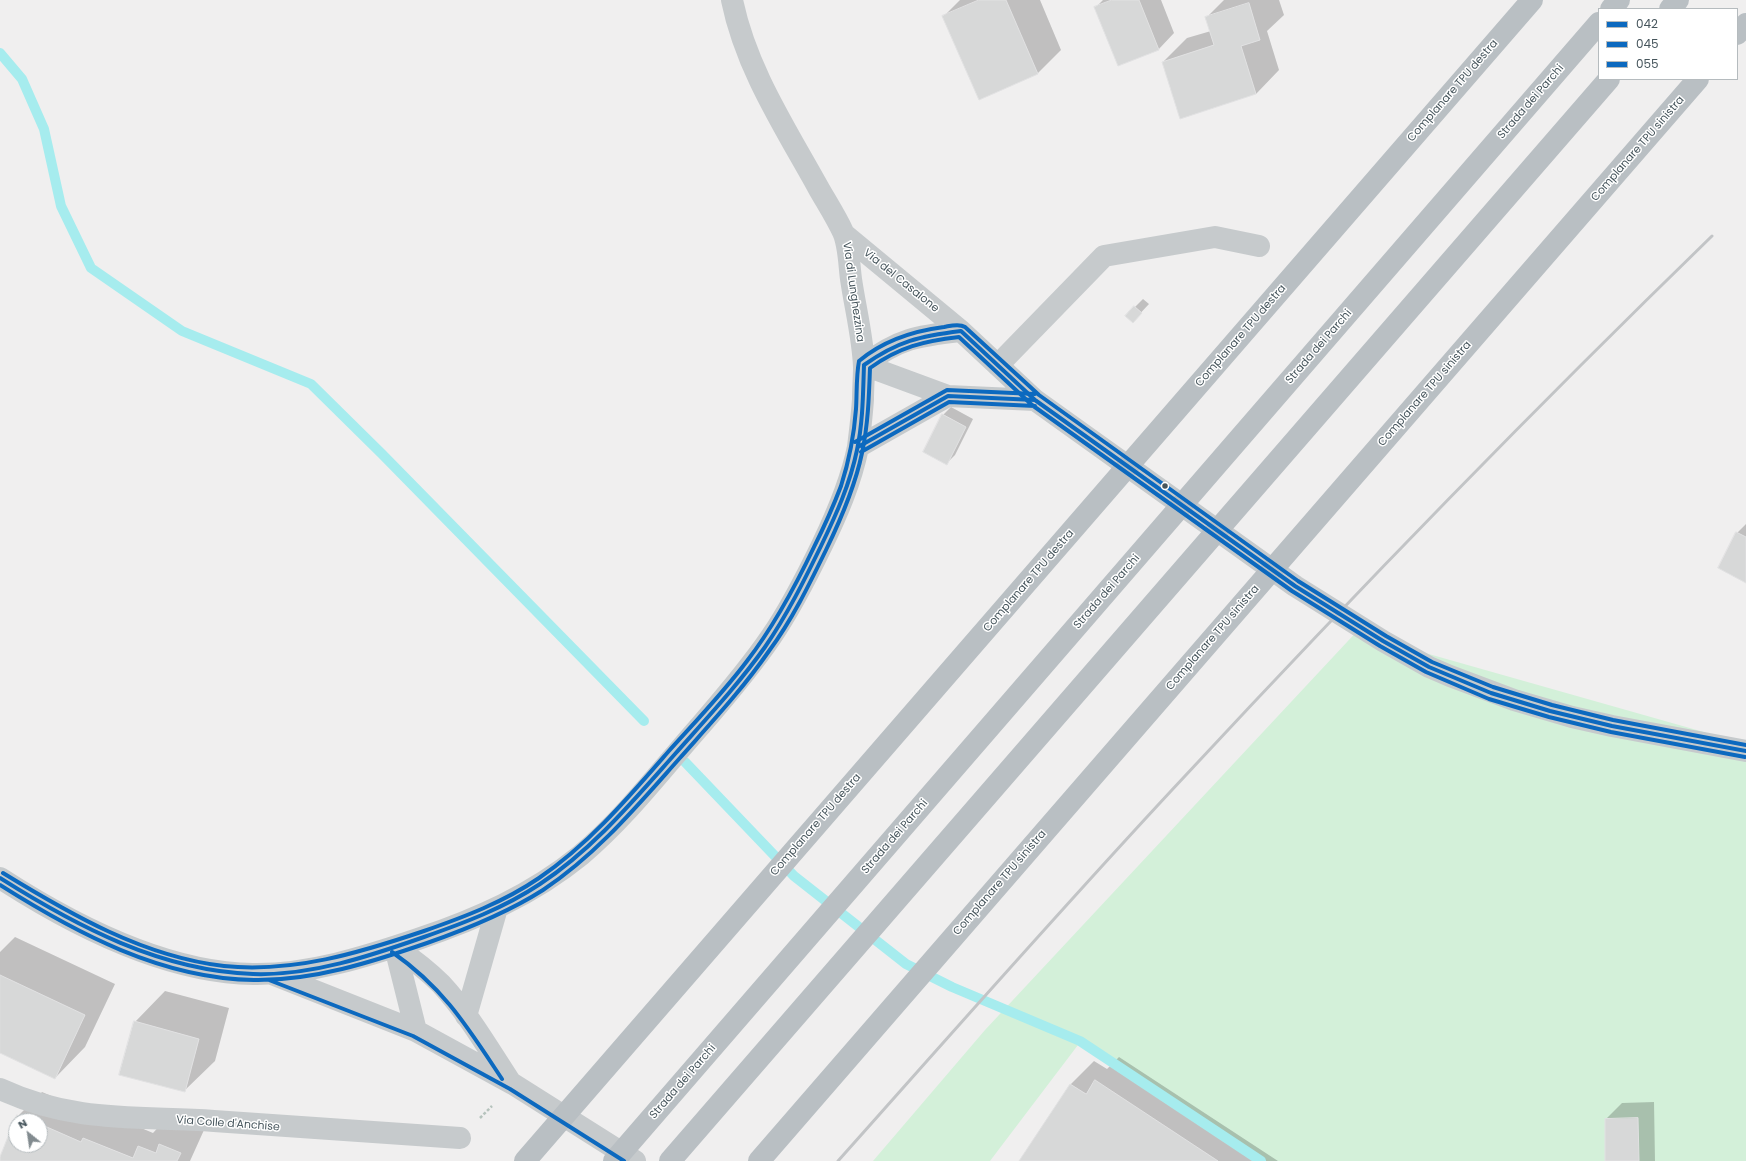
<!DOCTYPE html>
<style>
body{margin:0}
#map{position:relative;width:1746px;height:1161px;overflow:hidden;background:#f0efef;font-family:Poppins,sans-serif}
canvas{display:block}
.legend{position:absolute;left:1598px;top:8px;width:140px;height:72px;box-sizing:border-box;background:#fff;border:1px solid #b5bbbe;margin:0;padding:5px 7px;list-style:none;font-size:12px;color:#46555c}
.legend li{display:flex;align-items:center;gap:8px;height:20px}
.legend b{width:20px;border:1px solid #b5bbbe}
.north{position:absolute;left:8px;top:1113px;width:40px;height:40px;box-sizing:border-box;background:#fff;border:1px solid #b5bbbe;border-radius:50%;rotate:330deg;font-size:11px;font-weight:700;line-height:16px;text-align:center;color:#46555c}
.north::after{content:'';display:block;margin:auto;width:14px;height:18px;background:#828b8f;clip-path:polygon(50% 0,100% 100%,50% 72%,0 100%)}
</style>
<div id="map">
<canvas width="1746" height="1161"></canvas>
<ul class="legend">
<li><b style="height:5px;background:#0c69bf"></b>042</li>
<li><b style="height:5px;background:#0c69bf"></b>045</li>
<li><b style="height:5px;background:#0c69bf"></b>055</li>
</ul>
<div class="north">N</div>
</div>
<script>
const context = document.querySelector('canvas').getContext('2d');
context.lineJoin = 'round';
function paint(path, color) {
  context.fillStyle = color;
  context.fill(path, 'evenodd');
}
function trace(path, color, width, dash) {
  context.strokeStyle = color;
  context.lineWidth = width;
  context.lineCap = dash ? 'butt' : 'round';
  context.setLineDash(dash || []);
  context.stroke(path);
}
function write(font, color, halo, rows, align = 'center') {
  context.font = font + ' Poppins,sans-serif';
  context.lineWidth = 3;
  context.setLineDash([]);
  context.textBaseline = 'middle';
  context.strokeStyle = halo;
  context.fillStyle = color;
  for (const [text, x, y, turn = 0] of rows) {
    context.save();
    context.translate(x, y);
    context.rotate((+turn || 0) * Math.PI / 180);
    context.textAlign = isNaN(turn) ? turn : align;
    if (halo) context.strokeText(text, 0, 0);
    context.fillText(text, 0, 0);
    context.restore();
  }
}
paint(new Path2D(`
 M1361,627l22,14 363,103v417h-485l-180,-120 -91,120h-117l112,-131z`), '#d3f0d9');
paint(new Path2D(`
 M960,0h80l21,50 -23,23 -94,-57z
 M1103,0h58l13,33 -16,17 -62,-43z
 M1224,0h55l5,15 -17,16 12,39 -23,24 -93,-32 24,-24 24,-7 -4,-14z
 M1143,299l6,5 -16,17 -7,-5z
 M951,407l22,12 -18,36 -8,8 -4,-48z
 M1746,524v58l-9,-49z
 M15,937l100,47 -30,63 -30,31 -55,-26v-100z
 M165,991l64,17 -14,53 -31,30 -49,-69z
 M1119,1057l159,104h-258l51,-77 23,-23 13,8z
 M42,1092l62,26 4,-4 45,19 10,-11 41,8 -14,31h-190l18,-45zM16,1121h24v24h-24z
 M1654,1102l1,59h-49v-42l16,-16z`), '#0003');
trace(new Path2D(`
 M0,53l22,26 22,50 17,77 30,62 91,63 129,53 71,70 262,267
 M685,762l109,114 112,88 46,23 128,54 181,120`), '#a6ecee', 10);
const building = new Path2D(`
 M979,0h27l32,74 -59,26 -37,-84z
 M1112,0h27l20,50 -41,16 -24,-59z
 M1249,3l11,37 -19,6 15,48 -76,25 -18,-57 52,-17 -9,-28z
 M1134,306l8,7 -9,10 -8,-7z
 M942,414l24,13 -19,38 -24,-13z
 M1736,532l10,5v46l-28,-15z
 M0,975l85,40 -30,64 -55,-26z
 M134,1021l65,18 -14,53 -66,-17z
 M1095,1080l123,81h-199l51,-77 16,10z
 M17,1115l15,6h-16v24h24v-21l41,18 2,-4 50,20 5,-12 18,7 3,-9 22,9 -4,8h-177v-4z
 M1638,1118l1,43h-34v-42z`);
paint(building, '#d7d8d8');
trace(building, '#e1e1e2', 1);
trace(new Path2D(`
 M480,1118l12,-12`), '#b6c3bd', 2.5, [3, 2]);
trace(new Path2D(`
 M998,365l106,-109 111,-19 44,9
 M0,1089c73,34 137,27 214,32 82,6 164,12 246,17`), '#c6cacc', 22);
trace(new Path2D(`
 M845,235l116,96 74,69 260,186 88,55 46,26 21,9 64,24 58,17 40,9 134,25
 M864,365c35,-27 54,-29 97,-34
 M864,365l84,31
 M858,447l90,-51 87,4
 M0,878c71,46 166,95 253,96 55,1 112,-17 165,-35 59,-20 114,-44 163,-84 45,-38 82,-87 120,-130 25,-29 49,-57 70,-88 20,-29 36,-61 51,-92 15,-31 29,-63 36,-98 2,-16 4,-32 5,-48 0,-11 1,-22 1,-32 -1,-29 -9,-60 -13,-88 -2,-15 -2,-34 -8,-47 -7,-15 -16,-29 -24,-43 -33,-60 -73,-120 -87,-189
 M395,947c16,11 32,23 46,37 26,28 47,64 68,96
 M395,947l21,84
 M272,974l144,57 97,53 122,77
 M466,1016l31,-108`), '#c6cacc', 22);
trace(new Path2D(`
 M1611,9l8,-9
 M1670,9l8,-9
 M1737,34l9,-10
 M525,1161l1007,-1161
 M614,1161l985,-1138
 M670,1161l939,-1082
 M759,1161l939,-1082`), '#b9bfc3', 22);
trace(new Path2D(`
 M838,1161c115,-129 229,-259 347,-385 171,-184 347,-365 527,-540`), '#c2c4c6', 3);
trace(new Path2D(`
 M961,331l74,69 260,186 88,55 46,26 62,26 59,18 62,15 134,25
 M864,365c34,-24 56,-29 97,-34
 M858,447l90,-51 87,4
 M0,878c76,48 161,93 253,96 58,2 117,-18 171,-37 40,-14 80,-29 116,-53 53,-35 93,-83 135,-130 31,-35 63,-69 90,-107 22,-32 39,-66 56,-101 15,-31 29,-62 36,-96 6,-28 6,-57 7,-85`), '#0c69bf', 4);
trace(new Path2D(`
 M861,452l88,-50 86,4
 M0,885c76,48 162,94 254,95 59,1 118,-18 173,-37 40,-14 80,-30 116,-53 54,-36 94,-84 136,-131 31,-35 63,-69 90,-108 23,-31 40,-66 57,-101 15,-31 29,-63 36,-97 6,-28 7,-56 8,-85 29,-21 54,-27 89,-31l73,68 260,186 88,55 46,26 63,27 60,18 62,15 134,25
 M392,952c52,36 76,76 110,127
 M269,980l144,56 97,53 114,72`), '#0c69bf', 4);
trace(new Path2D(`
 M855,442l92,-52 88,4
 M3,873c67,41 141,84 221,93 69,7 135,-13 200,-35 40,-14 80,-29 115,-53 50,-34 89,-80 129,-126 27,-30 55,-59 79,-91 27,-35 48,-74 67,-114 10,-20 19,-40 27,-61 8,-25 13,-50 15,-77 1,-15 0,-32 3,-48 25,-21 54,-30 85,-34 6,-1 15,-4 21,0l74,68 259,186 88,55 46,26 61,25 59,18 61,15 133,25`), '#0c69bf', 4);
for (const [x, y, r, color] of [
 [1165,486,3.5,"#46555c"]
]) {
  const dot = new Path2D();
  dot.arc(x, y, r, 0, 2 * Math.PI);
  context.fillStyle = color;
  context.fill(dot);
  trace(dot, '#fff', 1.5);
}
write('11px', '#46555c', '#fff', [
 ["Complanare TPU destra",1453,91,-49],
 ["Strada dei Parchi",1531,102,-49],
 ["Complanare TPU sinistra",1638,149,-49],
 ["Via del Casalone",901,281,39],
 ["Via di Lunghezzina",853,292,82],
 ["Complanare TPU destra",1241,336,-49],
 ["Strada dei Parchi",1319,347,-49],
 ["Complanare TPU sinistra",1425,394,-49],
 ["Complanare TPU destra",1029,581,-49],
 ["Strada dei Parchi",1107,592,-49],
 ["Complanare TPU sinistra",1213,638,-49],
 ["Complanare TPU destra",816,825,-49],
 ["Strada dei Parchi",895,837,-49],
 ["Complanare TPU sinistra",1000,883,-49],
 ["Strada dei Parchi",683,1082,-49],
 ["Via Colle d'Anchise",228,1124,4]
]);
</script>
